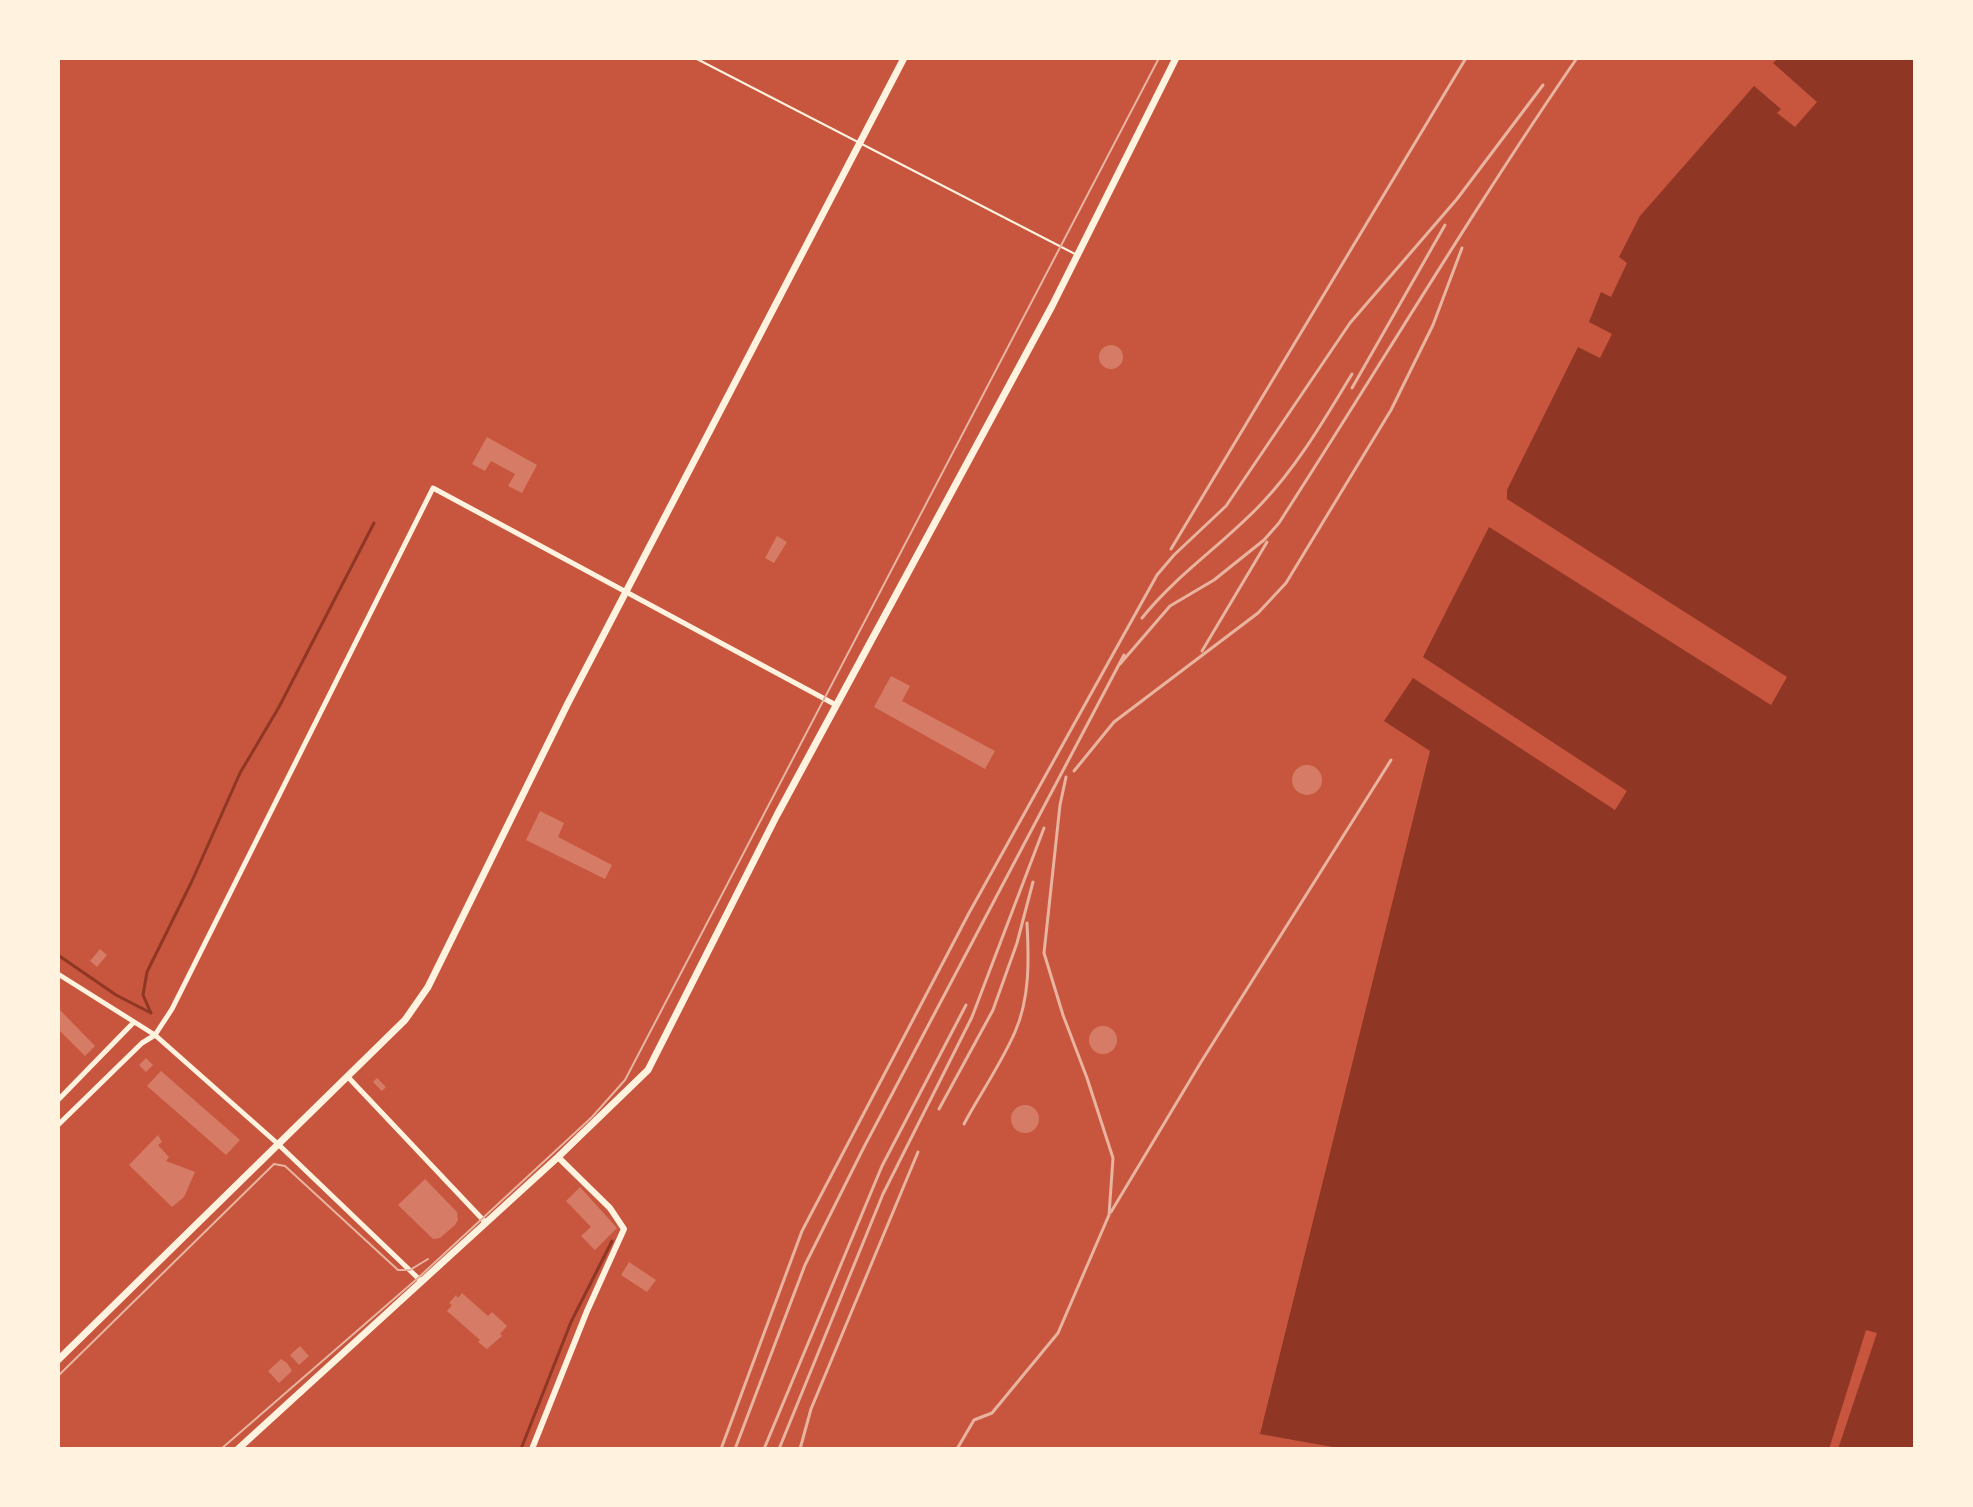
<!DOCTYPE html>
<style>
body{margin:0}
#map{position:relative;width:1973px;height:1507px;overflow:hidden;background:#c8553d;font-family:"Open Sans",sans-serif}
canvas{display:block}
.frame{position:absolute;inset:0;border:60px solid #fff3e0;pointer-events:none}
</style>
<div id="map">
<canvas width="1973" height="1507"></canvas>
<div class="frame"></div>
</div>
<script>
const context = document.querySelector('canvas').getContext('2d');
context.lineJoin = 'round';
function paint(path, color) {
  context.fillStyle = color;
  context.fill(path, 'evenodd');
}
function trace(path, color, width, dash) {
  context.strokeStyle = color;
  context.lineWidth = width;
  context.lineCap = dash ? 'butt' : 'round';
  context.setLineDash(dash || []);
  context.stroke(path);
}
paint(new Path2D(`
 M1778,58h137v1391h-571l-84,-15 170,-683 -46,-30 29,-43 202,132 12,-19 -204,-134 66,-130 282,178 16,-28 -280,-178v-9l71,-143 22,11 12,-24 -23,-12 12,-30 10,5 16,-34 -8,-6 21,-41 114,-130 27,23 -4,4 18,14 22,-25 -44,-39z`), '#8f3625');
paint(new Path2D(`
 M1866,1330l11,3 -39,116h-9z`), '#c8553d');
trace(new Path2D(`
 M58,955l58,40 35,18 -8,-18 4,-23 45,-91 48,-108 39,-66 95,-184
 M521,1449l50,-127 41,-81`), '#8f3625', 3);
paint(new Path2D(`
 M1099 357a12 12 0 1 1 24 0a12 12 0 1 1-24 0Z
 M487,437l50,28 -15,28 -14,-7 7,-12 -24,-13 -6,10 -13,-7z
 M777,536l10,6 -13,21 -9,-5z
 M891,676l19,10 -8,15 93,50 -10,18 -111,-62z
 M1292 780a15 15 0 1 1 30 0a15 15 0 1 1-30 0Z
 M540,811l24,12 -6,14 54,28 -7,14 -79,-39z
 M100,949l7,6 -10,12 -7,-6z
 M58,1008l37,38 -10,10 -27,-27z
 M1089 1040a14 14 0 1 1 28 0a14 14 0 1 1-28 0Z
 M146,1058l7,7 -7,7 -7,-7z
 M161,1071l79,69 -14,15 -79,-69z
 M377,1078l9,9 -4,4 -9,-9z
 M1011 1119a14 14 0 1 1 28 0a14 14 0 1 1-28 0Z
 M158,1135l4,7 -4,3 11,12 -3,4 29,11 -11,25 -12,10 -43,-42z
 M425,1179l32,33 1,8 -3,5 -15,13 -7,1 -35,-34z
 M580,1187l37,41 -22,22 -14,-14 10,-9 -25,-26z
 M629,1262l27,18 -9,12 -26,-17z
 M462,1293l26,23 4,-4 15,14 -7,8 2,2 -15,13 -9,-7 2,-2 -33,-29 5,-6 -3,-2 7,-8 2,3z
 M300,1346l9,10 -10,9 -9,-10z
 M281,1359l6,4 5,8 -13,12 -11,-12z`), '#d67c66');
trace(new Path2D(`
 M695,58l380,196`), '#fff3e0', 2);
trace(new Path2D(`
 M58,974l97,61 123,109 143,137
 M347,1076l139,147
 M58,1100l76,-78
 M58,1125l84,-82 13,-8 17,-26 261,-521 403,217`), '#fff3e0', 5);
trace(new Path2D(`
 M532,1449l55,-138 37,-82 -14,-21 -52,-51`), '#fff3e0', 6);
trace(new Path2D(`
 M58,1360l347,-340 23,-33 140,-284 336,-645
 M238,1449l320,-292 90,-87 129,-255 275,-509 124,-248`), '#fff3e0', 7);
trace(new Path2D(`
 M58,1376l216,-212 11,2 113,104h12l18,-11
 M221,1449l197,-171 174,-161 33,-37 534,-1022`), '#e9b49f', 2);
trace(new Path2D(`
 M1352,388l93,-163
 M1171,549l295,-491
 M1142,618c35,-44 83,-75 121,-116 36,-38 62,-84 89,-128
 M1202,651l65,-109
 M1120,664l50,-58 44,-26 50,-40 15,-17c100,-155 194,-314 298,-465
 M1074,771l40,-49 144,-109 28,-30 105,-173 42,-85 29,-77
 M939,1109l54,-99 24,-67 16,-61
 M964,1124c16,-30 37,-60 51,-92 15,-34 14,-73 12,-109
 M1111,1212l90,-150 190,-302
 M721,1449l81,-218 167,-318 188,-338 17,-20 52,-49 124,-183 107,-124 86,-114
 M735,1449l70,-184 59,-118 260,-492
 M764,1449l118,-283 84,-161
 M779,1449l104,-255 89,-177 72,-189
 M800,1449l11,-40 107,-257
 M957,1449l17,-29 18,-7 66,-80 51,-118 4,-57 -26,-80 -24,-63 -19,-62 16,-148 6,-28`), '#e9b49f', 3);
</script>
